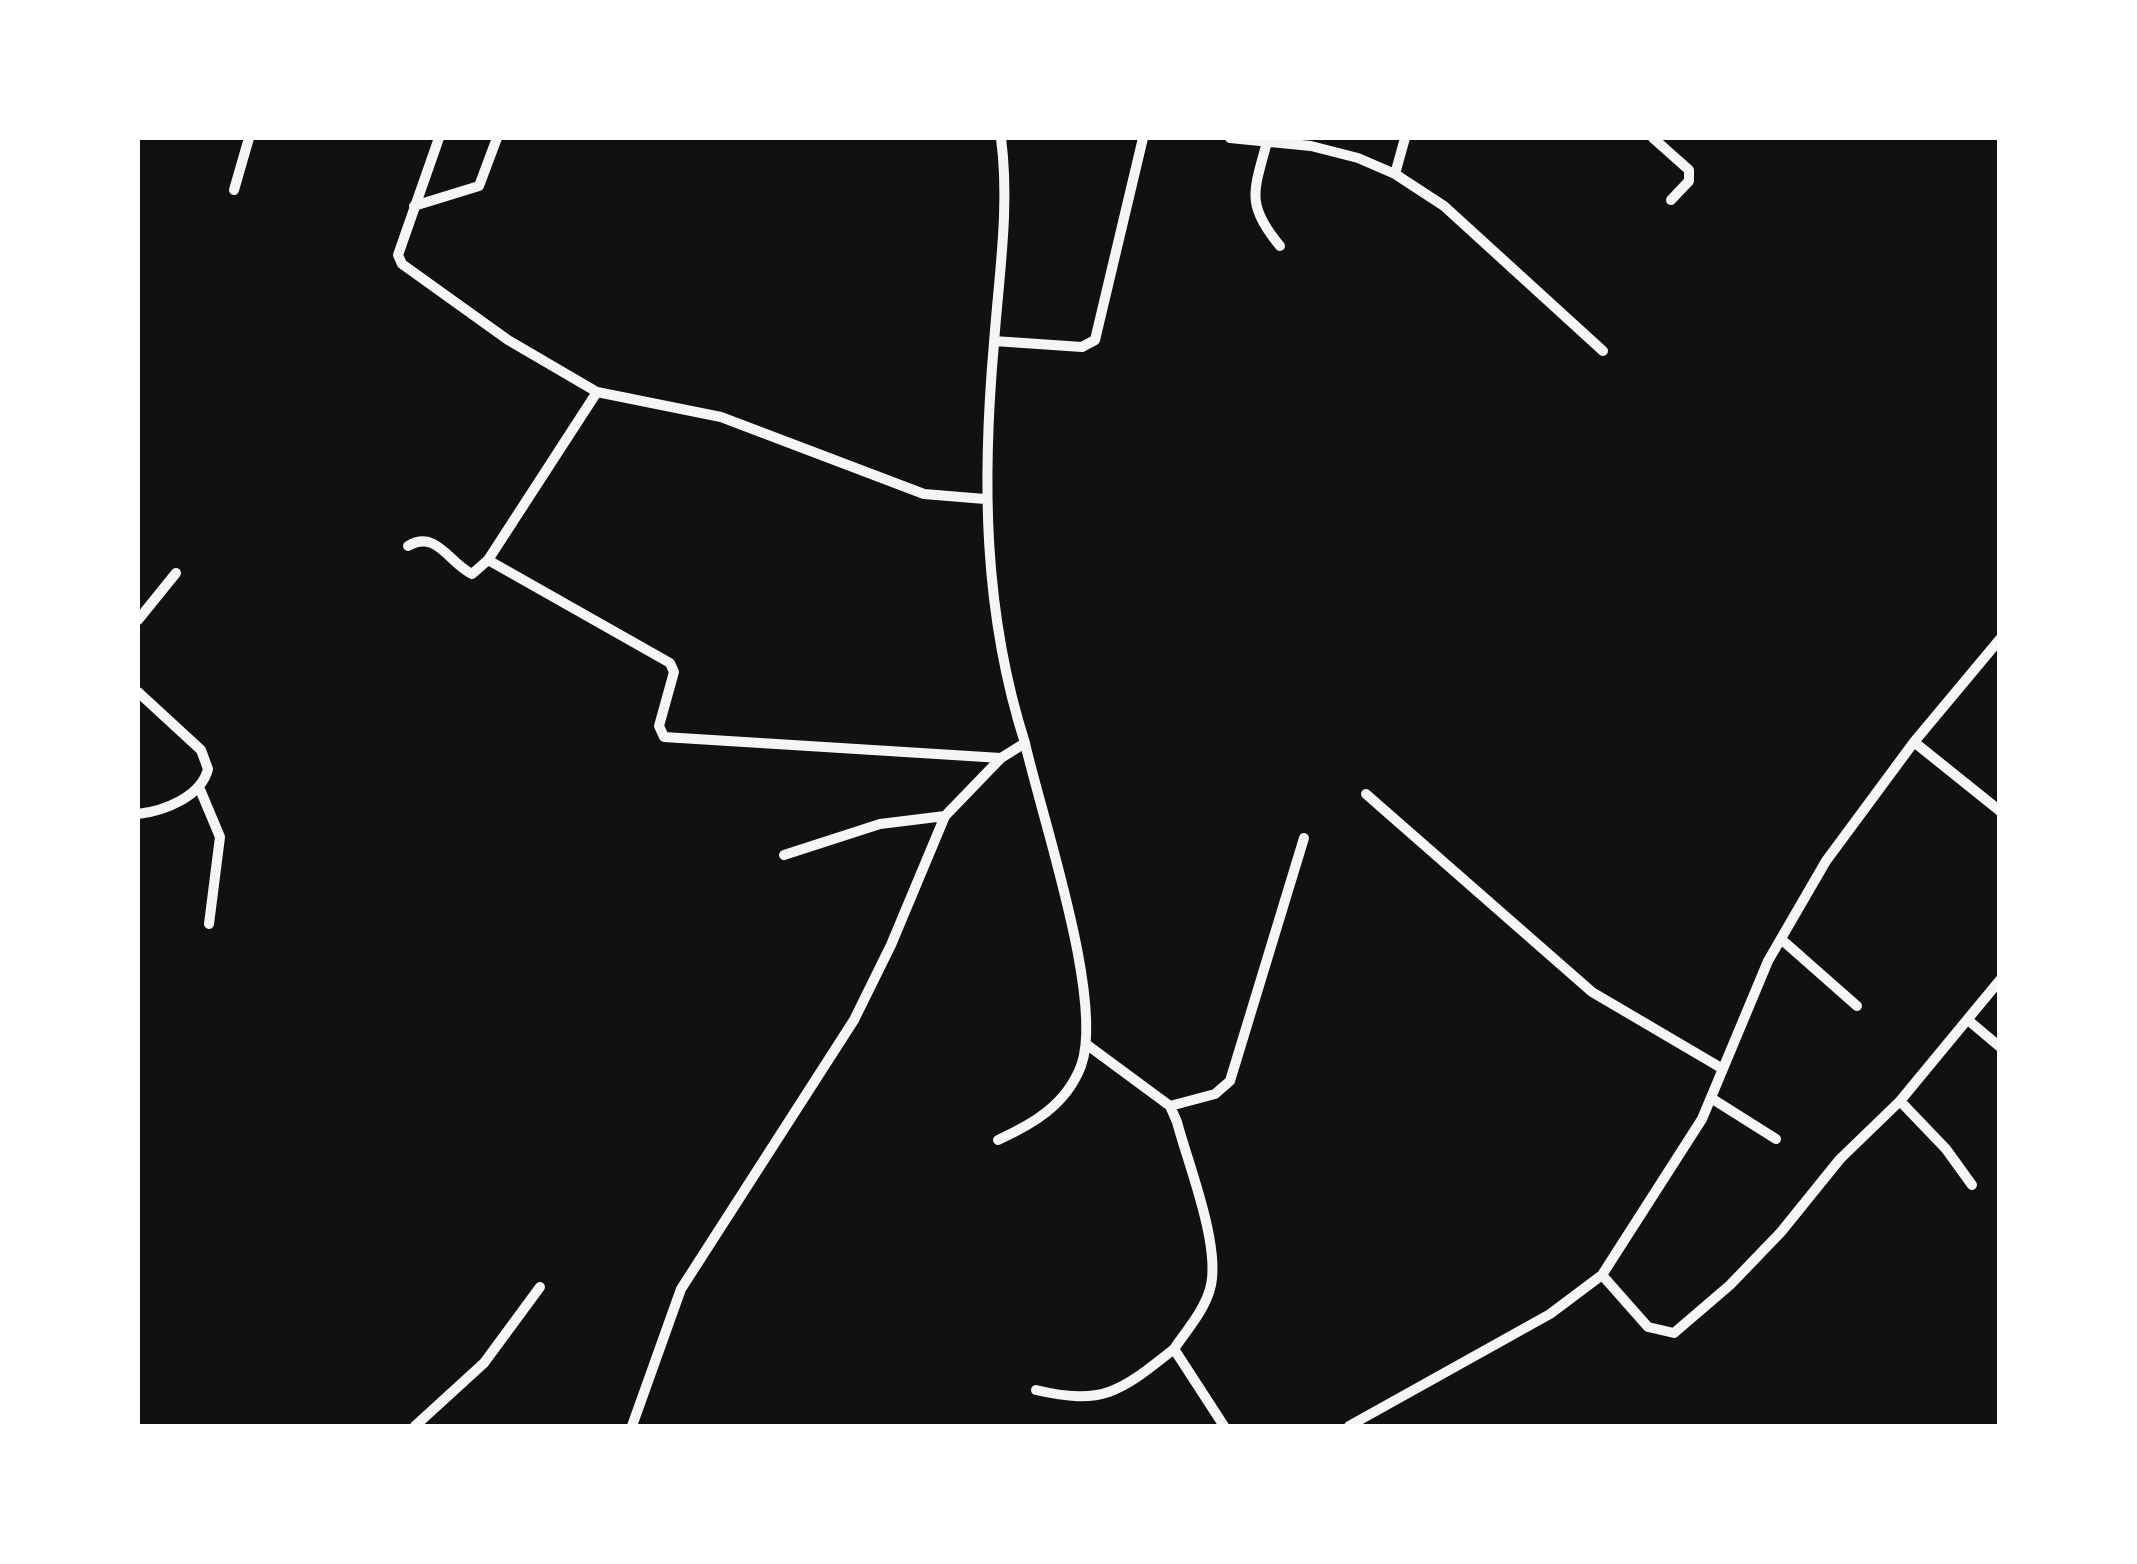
<!DOCTYPE html>
<style>
body{margin:0}
#map{position:relative;width:2137px;height:1564px;overflow:hidden;background:#111;font-family:"Noto Sans",sans-serif}
canvas{display:block}
.frame{position:absolute;inset:0;border:140px solid #fff;pointer-events:none}
</style>
<div id="map">
<canvas width="2137" height="1564"></canvas>
<div class="frame"></div>
</div>
<script>
const context = document.querySelector('canvas').getContext('2d');
context.lineJoin = 'round';
function trace(path, color, width, dash) {
  context.strokeStyle = color;
  context.lineWidth = width;
  context.lineCap = dash ? 'butt' : 'round';
  context.setLineDash(dash || []);
  context.stroke(path);
}
trace(new Path2D(`
 M439,138l-41,117 4,9 106,76 89,52 124,25 203,77 61,5
 M1230,138l81,8 47,12 37,16 49,32 159,145
 M1653,138l36,32v11l-18,19
 M1267,142c-13,49 -22,62 13,104
 M1395,174l10,-36
 M234,190l15,-52
 M414,206l65,-20 18,-48
 M994,341l88,6 13,-7 48,-202
 M597,392l-109,168 182,103 4,9 -15,54 5,11 337,21
 M408,546c28,-17 41,17 64,28l16,-14
 M138,620l38,-47
 M138,692l63,58 7,19c-7,28 -44,42 -70,45
 M1914,742l86,69
 M199,787l21,50 -11,87
 M1366,794l226,198 131,77
 M784,855l96,-31 65,-8
 M1781,939l76,67
 M1968,1020l32,27
 M1086,1044l84,62 7,16c11,42 45,126 33,167 -6,22 -24,42 -36,60l50,77
 M1711,1098l65,41
 M1900,1101l46,48 26,36
 M1170,1106l45,-12 15,-13 74,-243
 M998,1140c35,-16 68,-35 83,-74 24,-65 -40,-251 -56,-323
 M1602,1275l46,52 26,6 56,-48 51,-53 59,-73 60,-58 100,-121
 M1036,1390c68,16 85,1 138,-41
 M415,1426l69,-63 56,-76
 M632,1426l49,-137 173,-269 37,-75 54,-129 56,-58 24,-15c-42,-131 -43,-264 -31,-400 5,-69 16,-136 7,-205
 M1349,1426l201,-112 52,-39 100,-156 66,-158 58,-100 88,-119 86,-103`), '#f5f5f5', 10);
</script>
